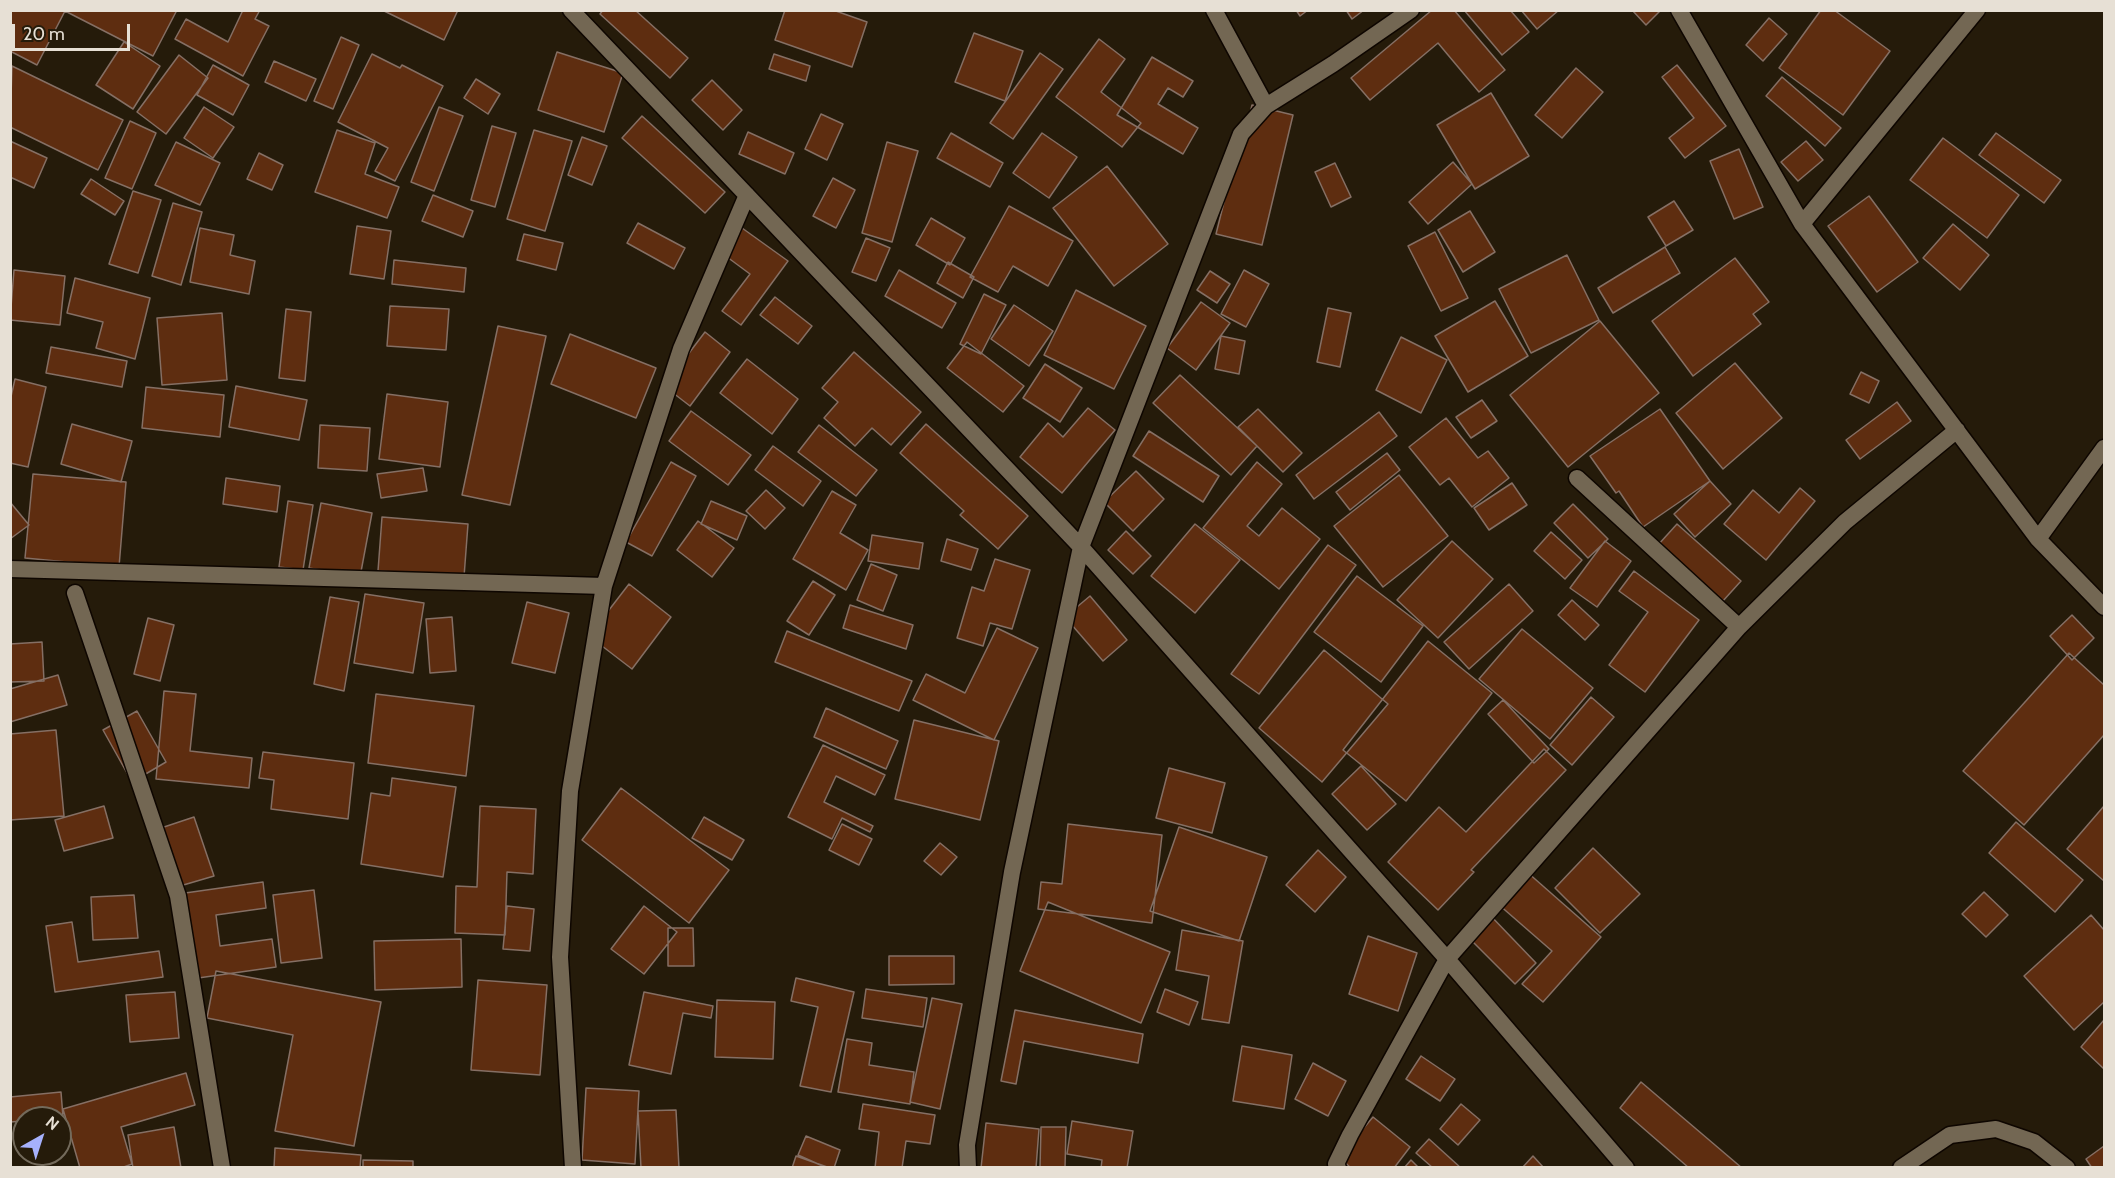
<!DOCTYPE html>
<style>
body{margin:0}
#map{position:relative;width:2115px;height:1178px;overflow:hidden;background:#251b0a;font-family:Cabin,sans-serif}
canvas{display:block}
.frame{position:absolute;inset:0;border:12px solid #e7e0d5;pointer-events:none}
.north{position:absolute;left:12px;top:1106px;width:60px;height:60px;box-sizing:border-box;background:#251b0a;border:2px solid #736a5b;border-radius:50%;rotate:39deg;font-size:16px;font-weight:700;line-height:24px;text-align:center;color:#e7e0d5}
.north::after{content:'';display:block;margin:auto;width:21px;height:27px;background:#a6b1fc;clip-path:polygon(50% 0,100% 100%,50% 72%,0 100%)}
.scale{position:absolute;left:12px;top:24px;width:118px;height:27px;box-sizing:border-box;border:3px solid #e7e0d5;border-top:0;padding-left:8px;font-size:18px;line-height:21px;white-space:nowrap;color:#e7e0d5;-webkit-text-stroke:4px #251b0a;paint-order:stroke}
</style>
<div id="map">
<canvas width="2115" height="1178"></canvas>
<div class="frame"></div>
<div class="north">N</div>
<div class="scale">20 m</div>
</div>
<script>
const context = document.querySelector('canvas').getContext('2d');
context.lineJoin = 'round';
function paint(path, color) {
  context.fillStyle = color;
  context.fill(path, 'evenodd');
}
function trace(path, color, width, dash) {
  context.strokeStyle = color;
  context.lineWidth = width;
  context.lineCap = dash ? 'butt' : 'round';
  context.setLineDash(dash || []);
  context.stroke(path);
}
const building = new Path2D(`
 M10,10h167l-24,46 -88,-45 -28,54 -27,-14z
 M243,10h17l-5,9 14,7 -26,50 -68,-37 11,-20 42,23z
 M382,10h76l-14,30z
 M382,10h76l-14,30z
 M382,10h76l-14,30z
 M603,10h32l53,48 -18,20 -70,-64z
 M785,10h48l34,12 -15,45 -77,-27z
 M1296,10h12l-8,6z
 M1296,10h12l-8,6z
 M1296,10h12l-8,6z
 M1346,10h18l-12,9z
 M1432,10h22l51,60 -26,22 -41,-49 -68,57 -19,-22z
 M1464,10h46l19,22 -27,23z
 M1464,10h46l19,22 -27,23z
 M1464,10h46l19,22 -27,23z
 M1521,10h38l-22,19z
 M1632,10h29l-15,15z
 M1821,10h13l56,41 -47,64 -64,-47z
 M1769,18l18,16 -24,27 -17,-16z
 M974,33l49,18 -18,50 -50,-19z
 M341,37l18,8 -26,64 -19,-8z
 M1099,39l26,20 -24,33 40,31 -19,24 -66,-50z
 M124,42l36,24 -27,43 -37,-24z
 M557,52l66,21 -19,59 -66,-22z
 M1040,53l23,16 -50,70 -23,-16z
 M372,54l28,14 2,-3 41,21 -48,95 -20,-10 13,-23 -50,-26z
 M774,54l36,12 -4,15 -37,-12z
 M179,55l29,23 -42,56 -29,-22z
 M1152,57l41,24 -10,16 -15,-9 -10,16 40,24 -15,26 -66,-39z
 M274,61l42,18 -10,22 -41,-19z
 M213,65l36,20 -16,30 -36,-20z
 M1677,65l49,61 -41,32 -16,-20 25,-20 -32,-41z
 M12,66l111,54 -25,50 -88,-43z
 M1576,68l27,24 -41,46 -27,-23z
 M1782,77l59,51 -16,18 -59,-50z
 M476,79l24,15 -12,20 -24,-16z
 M476,79l24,15 -12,20 -24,-16z
 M476,79l24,15 -12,20 -24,-16z
 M712,80l30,30 -19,20 -31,-30z
 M1491,93l38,63 -54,33 -38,-64z
 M1252,105l41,10 -31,130 -46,-11 22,-88 4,1z
 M204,107l30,20 -21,31 -29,-20z
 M439,107l24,9 -29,75 -23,-9z
 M821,114l22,10 -16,36 -22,-11z
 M642,116l83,76 -20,21 -83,-75z
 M130,121l26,12 -24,56 -27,-11z
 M492,126l24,7 -21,74 -24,-7z
 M337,130l38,13 -10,31 34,13 -12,31 -72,-26z
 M534,130l38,11 -27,90 -38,-12z
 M748,132l46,21 -9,21 -46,-20z
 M951,133l52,30 -13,24 -53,-29z
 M1042,133l35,24 -28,41 -36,-25z
 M1996,133l65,47 -17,23 -65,-48z
 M582,137l25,9 -15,39 -24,-10z
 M1943,138l76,57 -32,43 -77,-58z
 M10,141l37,17 -13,30 -24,-11z
 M1806,141l17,19 -25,21 -17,-19z
 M176,142l44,21 -20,42 -45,-20z
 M887,142l31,9 -26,91 -30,-9z
 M887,142l31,9 -26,91 -30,-9z
 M887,142l31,9 -26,91 -30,-9z
 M1739,149l24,58 -29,12 -24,-58z
 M259,153l24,12 -11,25 -25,-11z
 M1453,162l19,22 -44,40 -19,-22z
 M1453,162l19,22 -44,40 -19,-22z
 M1453,162l19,22 -44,40 -19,-22z
 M1335,163l16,34 -20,10 -16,-35z
 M1107,166l61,78 -54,42 -61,-78z
 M833,178l22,12 -19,38 -23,-12z
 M91,179l33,22 -9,14 -34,-21z
 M133,191l28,9 -23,73 -29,-9z
 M433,195l40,16 -10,26 -41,-16z
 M1869,196l49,66 -41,30 -49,-66z
 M1674,201l19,29 -27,16 -18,-29z
 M173,203l29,9 -21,73 -29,-9z
 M173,203l29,9 -21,73 -29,-9z
 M173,203l29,9 -21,73 -29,-9z
 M1009,206l64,35 -25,45 -35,-20 -15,26 -28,-15z
 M1009,206l64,35 -25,45 -35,-20 -15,26 -28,-15z
 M1009,206l64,35 -25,45 -35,-20 -15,26 -28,-15z
 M1470,211l25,41 -32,20 -25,-42z
 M931,218l34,20 -15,27 -34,-20z
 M931,218l34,20 -15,27 -34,-20z
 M931,218l34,20 -15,27 -34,-20z
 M638,223l47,25 -11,21 -47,-26z
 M638,223l47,25 -11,21 -47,-26z
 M638,223l47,25 -11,21 -47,-26z
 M1953,224l36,31 -29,35 -37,-32z
 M357,226l34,5 -7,48 -34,-5z
 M357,226l34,5 -7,48 -34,-5z
 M357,226l34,5 -7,48 -34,-5z
 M200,228l34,7 -4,20 25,6 -6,33 -59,-12z
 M200,228l34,7 -4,20 25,6 -6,33 -59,-12z
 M200,228l34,7 -4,20 25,6 -6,33 -59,-12z
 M742,228l46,33 -47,64 -19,-14 28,-37 -27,-20z
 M1435,232l33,66 -27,13 -33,-65z
 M524,234l39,9 -7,27 -39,-10z
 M866,238l24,10 -14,33 -24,-9z
 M1665,247l15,26 -67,40 -15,-25z
 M1567,255l32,65 -68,33 -32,-64z
 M1567,255l32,65 -68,33 -32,-64z
 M1567,255l32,65 -68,33 -32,-64z
 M1735,258l34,44 -16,12 8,10 -68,52 -41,-55z
 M394,260l72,8 -2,24 -72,-8z
 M948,262l26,15 -11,21 -26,-15z
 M948,262l26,15 -11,21 -26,-15z
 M948,262l26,15 -11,21 -26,-15z
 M14,270l51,6 -5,49 -50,-5z
 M899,270l57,33 -14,25 -57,-32z
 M1244,270l25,14 -23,43 -25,-13z
 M1210,271l20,13 -13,19 -20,-13z
 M75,278l75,20 -15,61 -39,-11 7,-26 -36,-9z
 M1076,290l70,36 -32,63 -70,-34z
 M984,294l22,11 -25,49 -21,-10z
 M775,297l37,29 -14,18 -38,-29z
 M1495,301l33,55 -60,36 -33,-56z
 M1201,302l29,21 -34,47 -29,-22z
 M1014,305l39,26 -24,35 -38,-27z
 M390,306l59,3 -3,41 -59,-4z
 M390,306l59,3 -3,41 -59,-4z
 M390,306l59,3 -3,41 -59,-4z
 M1328,308l23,5 -11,54 -23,-5z
 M1328,308l23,5 -11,54 -23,-5z
 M1328,308l23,5 -11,54 -23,-5z
 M286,309l25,3 -6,69 -26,-3z
 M222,313l5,67 -65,5 -5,-67z
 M1600,321l59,72 -91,74 -58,-72z
 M498,326l48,10 -36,169 -48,-10z
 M498,326l48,10 -36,169 -48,-10z
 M498,326l48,10 -36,169 -48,-10z
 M705,332l25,20 -40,54 -26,-20z
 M570,334l86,34 -20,50 -85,-34z
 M1221,336l24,5 -6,33 -24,-5z
 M1401,337l46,23 -26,53 -45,-23z
 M967,342l57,44 -21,26 -56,-44z
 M51,347l76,14 -5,26 -76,-14z
 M51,347l76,14 -5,26 -76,-14z
 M51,347l76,14 -5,26 -76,-14z
 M854,352l67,60 -30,33 -19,-17 -17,18 -31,-28 14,-16 -16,-14z
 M747,359l51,40 -26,35 -52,-41z
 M1735,363l47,55 -59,51 -47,-56z
 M1735,363l47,55 -59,51 -47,-56z
 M1735,363l47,55 -59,51 -47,-56z
 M1045,364l37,24 -22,34 -37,-24z
 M1861,372l18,9 -10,22 -19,-9z
 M1861,372l18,9 -10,22 -19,-9z
 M1861,372l18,9 -10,22 -19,-9z
 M1180,375l77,71 -26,29 -78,-72z
 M15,379l31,8 -18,80 -18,-4v-62z
 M236,386l71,14 -8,40 -70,-13z
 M236,386l71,14 -8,40 -70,-13z
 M236,386l71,14 -8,40 -70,-13z
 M146,387l78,8 -4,42 -78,-9z
 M387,394l61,8 -8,65 -61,-8z
 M1482,400l15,21 -26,17 -15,-21z
 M1897,402l14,19 -51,38 -14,-19z
 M1897,402l14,19 -51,38 -14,-19z
 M1897,402l14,19 -51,38 -14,-19z
 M1088,408l27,22 -53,63 -42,-36 28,-34 15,14z
 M1258,409l44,44 -19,19 -45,-45z
 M1660,409l50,72 -67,46 -24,-36 -3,2 -26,-37z
 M691,411l60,44 -23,30 -59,-44z
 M1379,412l18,24 -83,63 -18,-24z
 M1446,418l32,40 10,-7 21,27 -37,29 -23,-29 -9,7 -31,-38z
 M1446,418l32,40 10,-7 21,27 -37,29 -23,-29 -9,7 -31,-38z
 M1446,418l32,40 10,-7 21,27 -37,29 -23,-29 -9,7 -31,-38z
 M72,424l60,17 -11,41 -60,-18z
 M926,424l102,92 -30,33 -38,-34 4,-4 -64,-58z
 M926,424l102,92 -30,33 -38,-34 4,-4 -64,-58z
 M926,424l102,92 -30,33 -38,-34 4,-4 -64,-58z
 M320,425l50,3 -3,43 -49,-3z
 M819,425l58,45 -21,26 -58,-44z
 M1149,431l70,45 -16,26 -70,-46z
 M773,446l48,35 -18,25 -48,-36z
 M773,446l48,35 -18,25 -48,-36z
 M773,446l48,35 -18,25 -48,-36z
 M1387,453l13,17 -50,40 -14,-18z
 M671,462l25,14 -44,80 -26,-14z
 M1257,462l25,22 -35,42 12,10 23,-28 38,31 -41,50 -76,-61z
 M1257,462l25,22 -35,42 12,10 23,-28 38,31 -41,50 -76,-61z
 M1257,462l25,22 -35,42 12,10 23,-28 38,31 -41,50 -76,-61z
 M423,468l4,23 -46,7 -4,-24z
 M1136,471l28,28 -31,32 -29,-29z
 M33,474l93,8 -7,85 -94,-9z
 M1399,475l49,61 -65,51 -49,-61z
 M226,478l54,8 -3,26 -54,-8z
 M1710,481l21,23 -36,33 -21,-23z
 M1512,483l15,22 -38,25 -15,-22z
 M1800,488l15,13 -49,59 -42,-36 29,-34 26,23z
 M766,490l19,18 -20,21 -19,-18z
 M832,491l24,14 -16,28 28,17 -22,40 -53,-31z
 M832,491l24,14 -16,28 28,17 -22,40 -53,-31z
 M832,491l24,14 -16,28 28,17 -22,40 -53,-31z
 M288,501l25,4 -10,65 -24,-3z
 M711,501l36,15 -10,24 -36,-16z
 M10,502l19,23 -19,14z
 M10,502l19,23 -19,14z
 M10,502l19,23 -19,14z
 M321,503l51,10 -12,64 -51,-9z
 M1573,504l35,35 -20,19 -34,-35z
 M382,517l86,7 -4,53 -86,-6z
 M698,521l36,27 -22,29 -35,-27z
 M1195,524l45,36 -45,53 -44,-37z
 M1677,524l64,57 -19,21 -64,-57z
 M1126,531l25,25 -18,18 -25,-24z
 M1551,532l31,28 -17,19 -31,-28z
 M872,535l51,8 -4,26 -51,-8z
 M947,539l31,10 -7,21 -30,-9z
 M1452,541l41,38 -55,59 -41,-38z
 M1605,541l26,20 -34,46 -27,-19z
 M1328,545l28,20 -97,129 -28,-20z
 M995,559l35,11 -18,59 -22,-6 -7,23 -26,-8 15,-51 12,4z
 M871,564l26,11 -14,36 -26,-11z
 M871,564l26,11 -14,36 -26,-11z
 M871,564l26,11 -14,36 -26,-11z
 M1634,571l65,49 -54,72 -36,-27 39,-53 -29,-21z
 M1357,576l66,50 -42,56 -67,-50z
 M1357,576l66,50 -42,56 -67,-50z
 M1357,576l66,50 -42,56 -67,-50z
 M813,581l22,14 -26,40 -22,-14z
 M629,584l42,33 -39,52 -43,-33z
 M1509,584l24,27 -64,58 -25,-27z
 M365,594l59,9 -11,70 -59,-10z
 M1090,596l37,44 -24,21 -38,-44z
 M330,597l29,5 -15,89 -30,-7z
 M1572,600l27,25 -14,15 -27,-25z
 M527,602l42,11 -14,60 -43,-10z
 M850,605l63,20 -7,24 -63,-21z
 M2072,615l22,23 -22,22 -22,-24z
 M452,617l4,54 -26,2 -4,-54z
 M148,618l26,7 -14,56 -26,-7z
 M997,628l41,20 -44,92 -81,-40 13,-26 39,19z
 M1522,629l71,59 -43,51 -71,-60z
 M1522,629l71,59 -43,51 -71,-60z
 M1522,629l71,59 -43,51 -71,-60z
 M787,631l125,50 -13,30 -124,-49z
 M1428,641l64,52 -86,108 -63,-51z
 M42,642l2,39 -34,1v-38z
 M42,642l2,39 -34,1v-38z
 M42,642l2,39 -34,1v-38z
 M1324,650l64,54 -66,78 -63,-54z
 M1324,650l64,54 -66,78 -63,-54z
 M1324,650l64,54 -66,78 -63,-54z
 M2069,653l35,32v50l-80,90 -61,-54z
 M58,675l9,30 -57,17v-33z
 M164,691l32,3 -6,57 62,7 -3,30 -93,-9z
 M376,694l98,12 -8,70 -98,-13z
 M1591,697l23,20 -42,48 -22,-20z
 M1503,700l46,49 -15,14 -46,-49z
 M1503,700l46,49 -15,14 -46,-49z
 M1503,700l46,49 -15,14 -46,-49z
 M826,708l72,33 -12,28 -72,-32z
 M137,711l29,51 -34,20 -29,-52z
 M137,711l29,51 -34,20 -29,-52z
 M137,711l29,51 -34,20 -29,-52z
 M914,720l85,21 -19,79 -85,-21z
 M56,730l8,86 -54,4v-86z
 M56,730l8,86 -54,4v-86z
 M56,730l8,86 -54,4v-86z
 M823,745l62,30 -10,20 -39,-19 -12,26 49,24 -3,6 -28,-14 -10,21 -44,-22z
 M1544,749l22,21 -95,100 3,2 -36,38 -50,-48 51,-55 27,25z
 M263,752l91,11 -6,56 -77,-10 3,-29 -15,-2z
 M1361,766l35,38 -29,26 -35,-36z
 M1169,768l56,15 -13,50 -56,-15z
 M392,778l64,9 -13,90 -82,-13 10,-71 19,3z
 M621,788l108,82 -40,53 -107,-83z
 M104,806l9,32 -49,13 -9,-31z
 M480,806l56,3 -3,65 -26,-2 -2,63 -50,-2 1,-47 21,1z
 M2104,806v75l-37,-32z
 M194,817l20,59 -34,10 -19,-58z
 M704,817l40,23 -12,20 -40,-22z
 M2016,822l67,58 -28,32 -66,-59z
 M842,824l30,15 -13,26 -30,-15z
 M1068,824l94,11 -10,88 -114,-14 3,-27 21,2z
 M1068,824l94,11 -10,88 -114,-14 3,-27 21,2z
 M1068,824l94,11 -10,88 -114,-14 3,-27 21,2z
 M1179,827l88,30 -28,84 -89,-30z
 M940,843l17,14 -16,18 -17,-14z
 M1593,848l47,46 -40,39 -45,-45z
 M1318,850l28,27 -31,35 -29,-27z
 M1527,872l74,65 -58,65 -21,-18 30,-33 -54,-47z
 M263,882l3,26 -50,7 4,31 52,-7 4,28 -85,12 -13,-85z
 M314,890l8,68 -41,5 -8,-68z
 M1984,892l24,23 -22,22 -24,-23z
 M134,895l4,43 -45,2 -2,-43z
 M1048,902l122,50 -29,71 -121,-52z
 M1048,902l122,50 -29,71 -121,-52z
 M1048,902l122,50 -29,71 -121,-52z
 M507,906l27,3 -4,42 -27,-2z
 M644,906l33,26 -33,42 -33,-25z
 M1487,912l49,51 -21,21 -50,-50z
 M1487,912l49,51 -21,21 -50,-50z
 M1487,912l49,51 -21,21 -50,-50z
 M2091,915l13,15v72l-30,28 -50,-54z
 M72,922l6,40 81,-11 4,26 -108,15 -9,-66z
 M668,928h25l1,38h-26z
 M1182,930l61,11 -14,82 -27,-4 7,-43 -33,-6z
 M1368,936l49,17 -19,58 -49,-17z
 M461,939l1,48 -87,3 -1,-49z
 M889,956h65v28l-65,1z
 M216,971l165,31 -27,144 -79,-15 18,-96 -86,-17z
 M796,978l58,14 -23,100 -31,-6 18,-79 -27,-6z
 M478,980l69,5 -7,90 -69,-5z
 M866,989l61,9 -4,29 -61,-9z
 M1165,989l33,13 -9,23 -32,-13z
 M175,992l4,46 -49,4 -4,-47z
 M644,992l69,14 -2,12 -28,-5 -12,61 -42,-9z
 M932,998l30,6 -22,105 -30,-7z
 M717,1000l58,2 -2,57 -58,-2z
 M1015,1010l128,24 -5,29 -114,-22 -8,43 -15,-3z
 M2104,1020v49l-23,-22z
 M2104,1020v49l-23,-22z
 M2104,1020v49l-23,-22z
 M847,1039l25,4 -3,22 45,7 -4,32 -72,-12z
 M1242,1046l50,9 -8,54 -51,-8z
 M1242,1046l50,9 -8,54 -51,-8z
 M1242,1046l50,9 -8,54 -51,-8z
 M1421,1056l34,23 -15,22 -34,-22z
 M1313,1063l33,18 -18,35 -33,-17z
 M186,1073l9,32 -74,22 11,37 -11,4h-41l-17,-59z
 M1641,1082l101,86h-53l-69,-60z
 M586,1088l53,3 -4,73 -53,-4z
 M61,1092l2,25 -39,1v3l-14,1v-25z
 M863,1104l72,11 -5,29 -24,-3 -4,27h-27l4,-36 -20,-3z
 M863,1104l72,11 -5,29 -24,-3 -4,27h-27l4,-36 -20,-3z
 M863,1104l72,11 -5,29 -24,-3 -4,27h-27l4,-36 -20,-3z
 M1461,1104l19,16 -22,25 -18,-16z
 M676,1110l3,58h-38l-3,-57z
 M1373,1117l37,30 -16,21h-43l-12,-11z
 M1072,1121l61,10 -6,37h-26l1,-8 -35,-6z
 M986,1123l53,6 -3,39h-55z
 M174,1127l7,41h-48l-5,-33z
 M1041,1127h25l-1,41h-25z
 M806,1136l34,14 -6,18h-7l-29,-13z
 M1429,1139l32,29h-28l-17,-15z
 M2104,1146v22h-12l-6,-9z
 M275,1148l86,7 -1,13h-86z
 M796,1156l34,12h-38z
 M1533,1156l11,12h-22z
 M363,1160l50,1v7h-50z
 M1411,1160l8,8h-15z`);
paint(building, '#5e2d10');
trace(building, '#856f64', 1.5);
const minor = new Path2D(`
 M571,10l510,537 366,412 179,209
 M1214,10l52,96
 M1679,10l123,214 236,315 66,68
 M1802,224l175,-214
 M1577,478l162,149
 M2038,539l66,-91
 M10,569l594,17
 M75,593l103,303 44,272
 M573,1168l-13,-211 10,-166 34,-205 77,-237 66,-154
 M968,1168l-1,-23 45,-273 69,-325 160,-413 25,-28 67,-42 78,-54
 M1338,1168l-2,-4 14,-29 97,-176 292,-332 106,-105 112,-92
 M1901,1168l49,-33 46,-6 38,13 33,26`);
trace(minor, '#0e0600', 19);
trace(minor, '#736753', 16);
</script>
